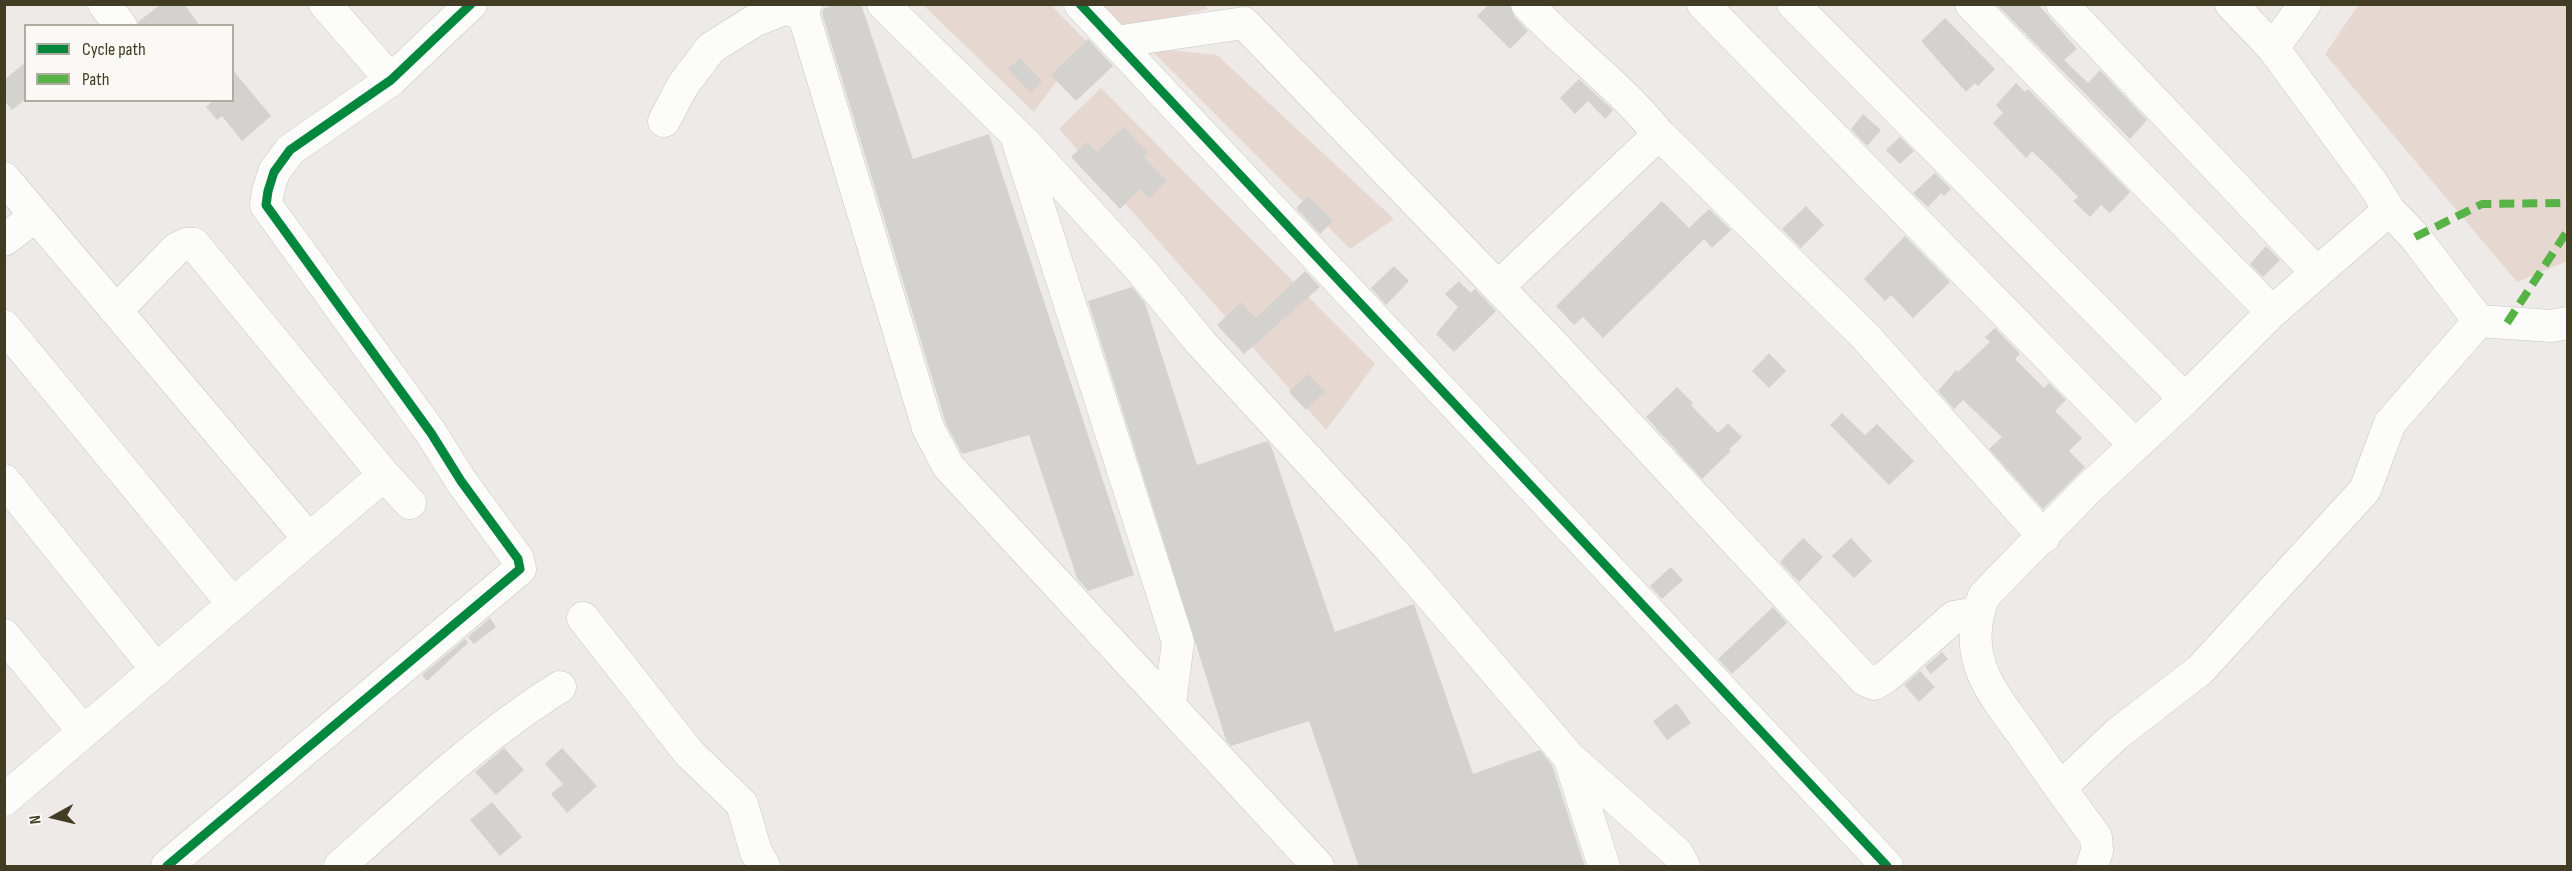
<!DOCTYPE html>
<style>
body{margin:0}
#map{position:relative;width:2572px;height:871px;overflow:hidden;background:#edeae7;font-family:"Sofia Sans Condensed",sans-serif}
canvas{display:block}
.frame{position:absolute;inset:0;border:6px solid #413c23;pointer-events:none}
.legend{position:absolute;left:24px;top:24px;width:210px;height:78px;box-sizing:border-box;background:#fbf9f6;border:2px solid #b1ada2;margin:0;padding:8px 10px;list-style:none;font-size:18px;color:#413c23}
.legend li{display:flex;align-items:center;gap:12px;height:30px}
.legend b{width:30px;border:2px solid #b1ada2}
.north{position:absolute;left:24px;top:787px;width:60px;height:60px;-webkit-text-stroke:4px #fbf9f6;paint-order:stroke;rotate:262deg;font-size:16px;font-weight:700;line-height:24px;text-align:center;color:#413c23}
.north::after{content:'';display:block;margin:auto;width:21px;height:27px;background:#413c23;clip-path:polygon(50% 0,100% 100%,50% 72%,0 100%)}
</style>
<div id="map">
<canvas width="2572" height="871"></canvas>
<div class="frame"></div>
<ul class="legend">
<li><b style="height:8px;background:#00873e"></b>Cycle path</li>
<li><b style="height:8px;background:#57b345"></b>Path</li>
</ul>
<div class="north">N</div>
</div>
<script>
const context = document.querySelector('canvas').getContext('2d');
context.lineJoin = 'round';
function paint(path, color) {
  context.fillStyle = color;
  context.fill(path, 'evenodd');
}
function trace(path, color, width, dash) {
  context.strokeStyle = color;
  context.lineWidth = width;
  context.lineCap = dash ? 'butt' : 'round';
  context.setLineDash(dash || []);
  context.stroke(path);
}
paint(new Path2D(`
 M1204,4l4,5 -94,22 -25,-26z
 M2359,4l208,1v256l-50,21 -192,-228z
 M923,5h128l35,36 -52,71z
 M1149,48l68,7 177,164 -44,30z
 M1101,88l274,276 -49,66 -267,-301z`), '#e6d8d0');
paint(new Path2D(`
 M161,4h23l16,22h-61l-1,-4z
 M835,4h26l52,155 76,-25 145,441 -46,16 -11,-13 -48,-143 -67,19 -16,-30 -124,-411 1,-4z
 M1489,4h21l4,12 14,15 -18,18 -33,-33z
 M2000,4h38l39,45 -13,11 24,23 12,-13 47,50 -17,19 -132,-133z
 M1945,18l50,51 -17,17 -3,-3 -9,9 -45,-51z
 M1088,39l25,27 -37,35 -25,-26z
 M1020,58l22,23 -11,12 -23,-24z
 M26,62v37l-14,11 -8,-10v-20z
 M232,69l39,47 -29,25 -20,-25 -5,4 -11,-13 5,-4 -2,-3h23z
 M1579,79l34,31 -8,9 -17,-18 -13,13 -15,-16z
 M2016,83l9,9 3,-3 102,103 -20,21 -9,-8 -11,12 -17,-16 5,-4 -21,-22 -25,-24 -6,7 -33,-35 10,-10 -7,-8z
 M1863,114l18,16 -14,16 -16,-17z
 M1124,127l24,26 -4,4 23,24 -18,17 -9,-9 -20,20 -49,-52 16,-15 10,10z
 M1900,137l14,14 -14,13 -14,-14z
 M1935,173l16,16 -7,7 -3,-3 -13,14 -15,-14z
 M1308,196l25,25 -13,13 -24,-26z
 M1662,201l27,27 20,-19 22,21 -19,18 -8,-9 -101,99 -20,-21 -9,8 -18,-19z
 M1806,206l18,19 -23,23 -19,-19z
 M1905,236l45,46 -37,36 -22,-23 -6,6 -21,-22z
 M2266,246l14,14 -17,17 -13,-13z
 M1394,266l15,15 -23,24 -15,-17z
 M1305,271l15,16 -76,67 -27,-29 24,-23 15,16z
 M1459,281l12,12 4,-4 21,22 -42,41 -18,-18 22,-27 -13,-13z
 M1132,287l13,16 52,162 70,-24 4,5 64,186 79,-28 59,170 67,-24 12,15 33,102h-226l-50,-146 -78,25 -5,-6 -138,-439z
 M1995,328l25,26 -5,5 29,29 5,-5 17,17 -11,11 27,27 -13,13 16,16 -42,42 -54,-60 13,-12 -39,-37 -9,9 -16,-18 18,-21 2,2 32,-30 -5,-5z
 M1769,353l17,18 -17,17 -17,-17z
 M1308,374l17,18 -19,18 -17,-18z
 M1677,387l16,16 -2,2 27,28 10,-10 14,14 -13,12 2,2 -29,28 -56,-62z
 M1842,413l23,22 12,-11 37,37 -25,24 -59,-60z
 M1803,538l20,19 -24,25 -19,-20z
 M1851,538l21,23 -18,17 -22,-22z
 M1671,567l12,13 -21,19 -12,-13z
 M1773,607l14,16 -55,51 -14,-15z
 M490,618l6,9 -22,17 -6,-7z
 M465,639l3,4 -41,38 -5,-6z
 M1942,652l6,7 -17,15 -6,-7z
 M1920,671l15,16 -16,15 -15,-17z
 M1677,703l14,20 -24,17 -14,-19z
 M504,748l20,22 -28,25 -21,-23z
 M562,748l35,38 -30,27 -16,-19 12,-10 -18,-20z
 M492,802l30,35 -22,19 -30,-36z`), '#d4d2ce');
const minor = new Path2D(`
 M104,4l17,22
 M325,4l66,76
 M806,4l-3,9 125,415 20,38 370,400
 M883,4l144,141 114,125 60,73 192,209 176,205 108,96 7,13
 M1080,4l807,862
 M1527,4c42,45 93,82 132,130l206,202 179,201
 M1703,4l432,441
 M1793,4l392,395
 M1971,4l301,308
 M2062,4l255,269
 M2231,4l42,44
 M1115,42l129,-19 305,317 316,340 9,4 13,-8 67,-59 23,-4
 M664,121l19,-36 28,-37 43,-27 30,-12 19,4
 M1018,142l160,500 -8,62
 M4,178l305,361
 M2389,210l26,27 64,84 72,5 17,-3
 M4,240l32,-24
 M1498,287l161,-153
 M117,310l59,-61 10,-5h8l190,231 26,28
 M4,326l229,278
 M4,480l153,190
 M583,618l106,135 53,51 14,48 8,14
 M4,635l80,97
 M1569,757l35,109
 M2060,788l57,-54 83,-64 165,-180 25,-67 89,-102
 M4,800l380,-325
 M167,866l353,-297 -2,-10 -57,-78 -30,-48 -165,-228 2,-14 6,-19 16,-22 101,-70 80,-76
 M340,866c70,-62 140,-129 220,-179
 M2092,866l5,-15 -1,-14c-25,-34 -49,-67 -73,-102 -14,-19 -31,-40 -40,-62 -11,-25 -9,-53 1,-77l103,-106 98,-91 87,-87 117,-102 -14,-23 -102,-139 32,-44`);
trace(minor, '#c8c6c3', 33);
trace(minor, '#fcfcfb', 32);
trace(new Path2D(`
 M2415,237l67,-33 86,-1
 M2507,323l61,-93`), '#57b345', 8, [15, 8]);
trace(new Path2D(`
 M1080,4l807,862
 M167,866l353,-297 -2,-10 -57,-78 -30,-48 -165,-228 2,-14 6,-19 16,-22 101,-70 80,-76`), '#00873e', 9);
</script>
